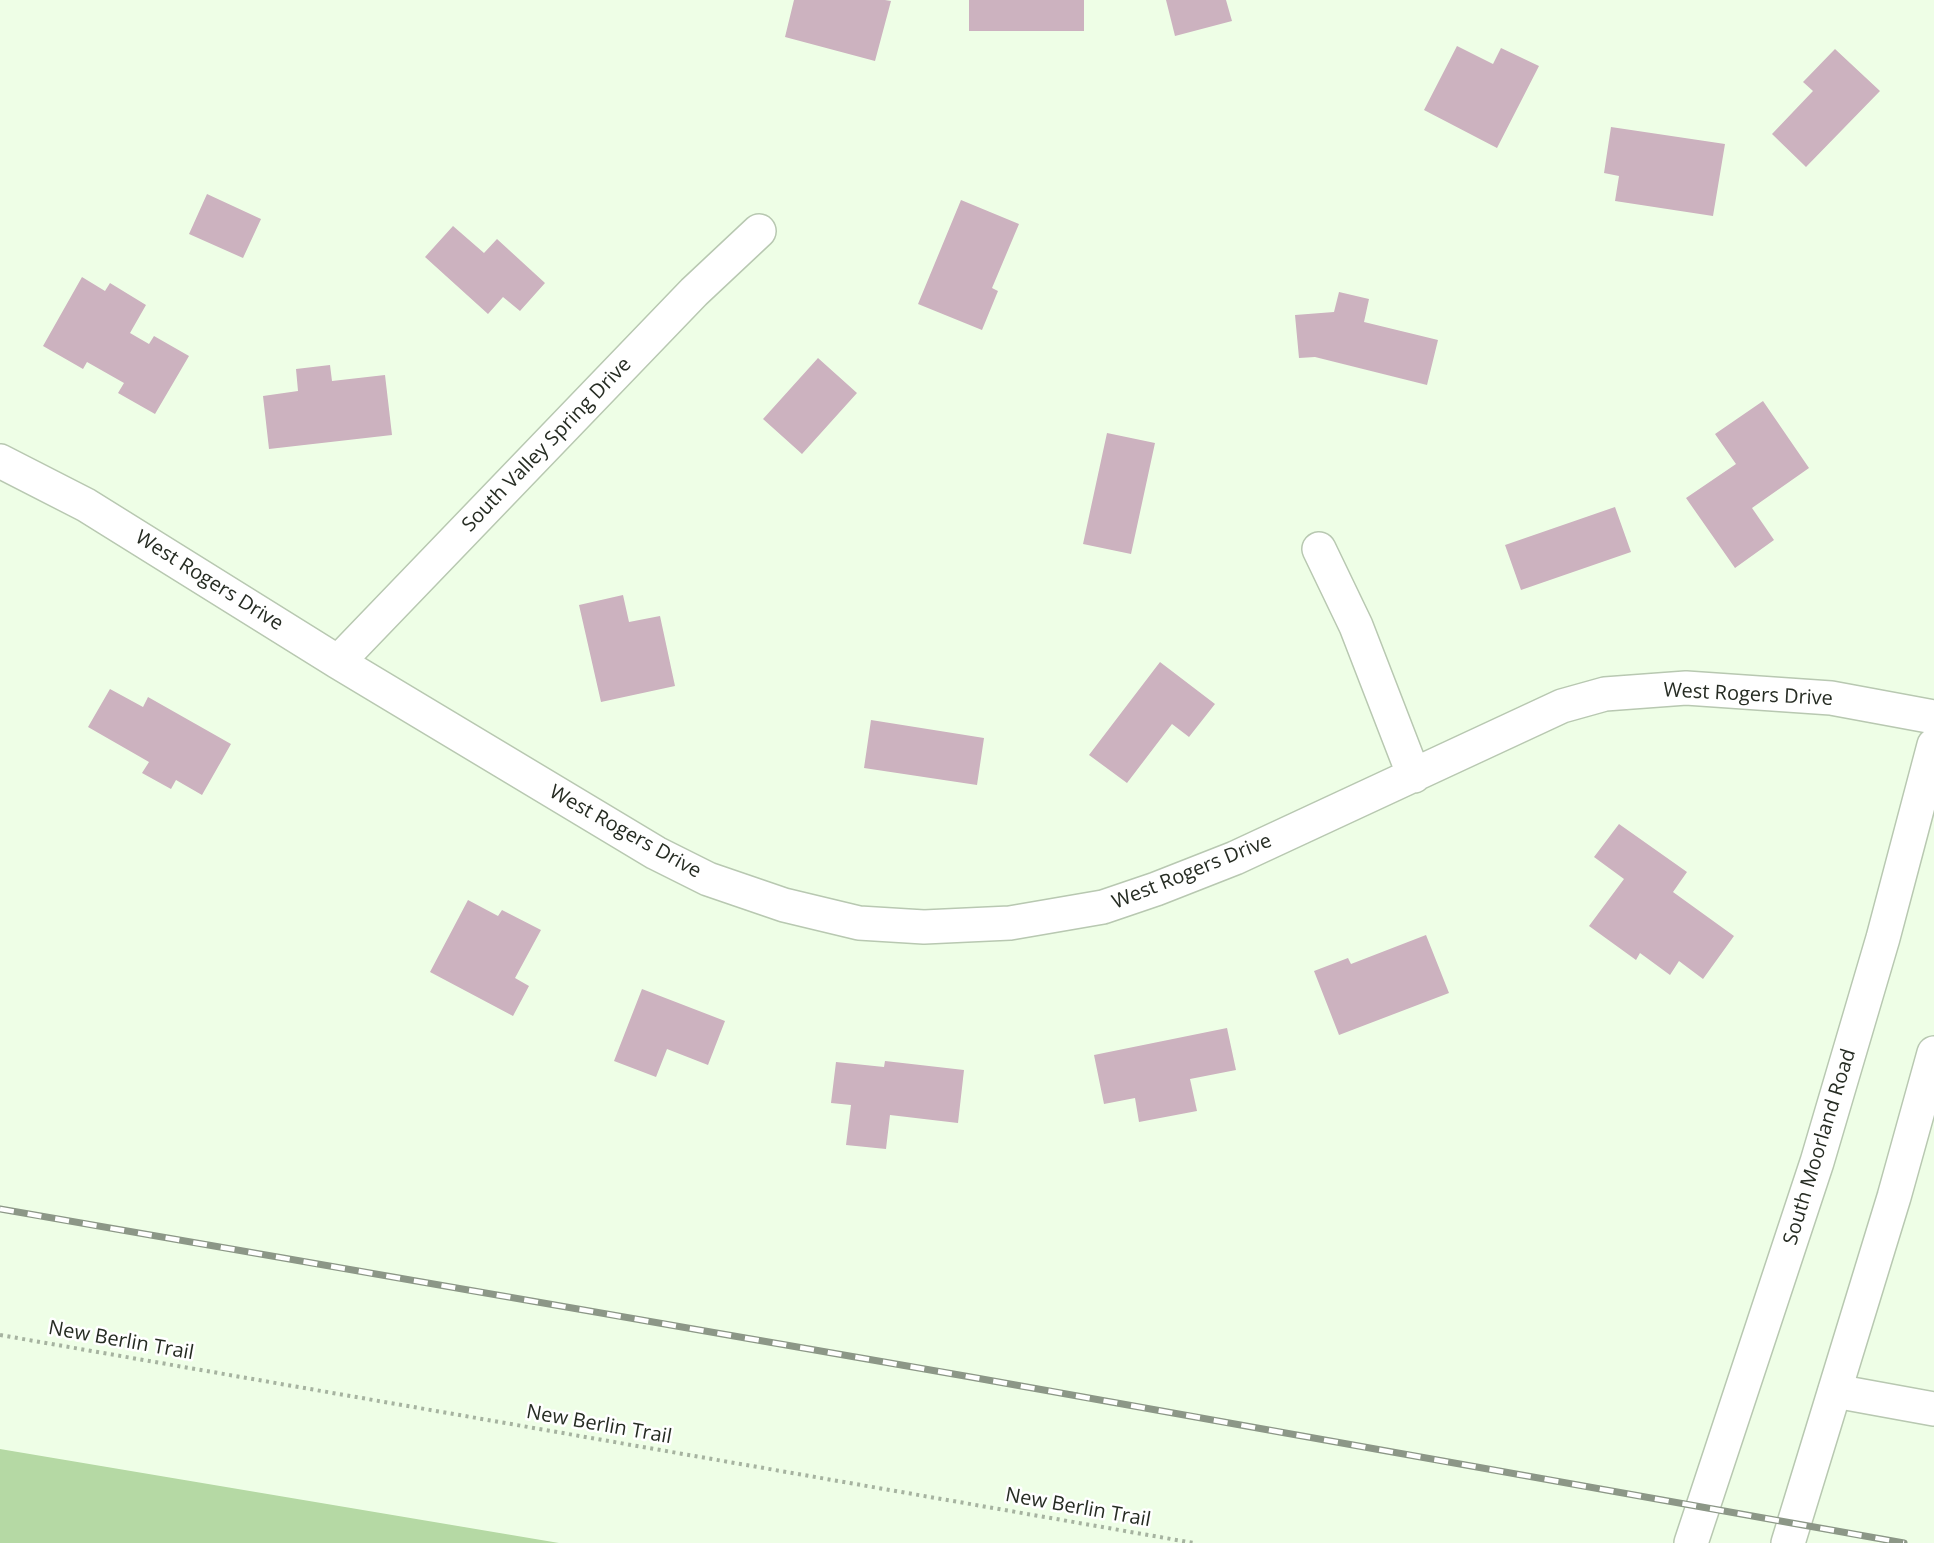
<!DOCTYPE html>
<style>
body{margin:0}
canvas{display:block;background:#eefee6}
</style>
<canvas width="1934" height="1543"></canvas>
<script>
const context = document.querySelector('canvas').getContext('2d');
context.lineJoin = 'round';
function paint(path, color) {
  context.fillStyle = color;
  context.fill(path, 'evenodd');
}
function trace(path, color, width, dash) {
  context.strokeStyle = color;
  context.lineWidth = width;
  context.lineCap = dash ? 'butt' : 'round';
  context.setLineDash(dash || []);
  context.stroke(path);
}
function write(font, color, halo, rows, align = 'center') {
  context.font = font + ' "Open Sans",sans-serif';
  context.lineWidth = 5;
  context.setLineDash([]);
  context.textBaseline = 'middle';
  context.strokeStyle = halo;
  context.fillStyle = color;
  for (const [text, x, y, turn = 0] of rows) {
    context.save();
    context.translate(x, y);
    context.rotate((+turn || 0) * Math.PI / 180);
    context.textAlign = isNaN(turn) ? turn : align;
    if (halo) context.strokeText(text, 0, 0);
    context.fillText(text, 0, 0);
    context.restore();
  }
}
paint(new Path2D(`
 M0,1449l559,94h-559z`), '#b5d9a4');
paint(new Path2D(`
 M794,0h91l6,1 -16,60 -90,-24z
 M969,0h115v31h-115z
 M1166,0h60l6,21 -57,15z
 M1457,46l36,18 8,-16 38,18 -42,82 -73,-38z
 M1835,49l45,42 -74,76 -34,-33 41,-43 -10,-9z
 M1611,127l114,17 -12,72 -98,-15 4,-25 -15,-3z
 M207,194l54,25 -18,39 -54,-24z
 M961,200l58,24 -27,64 6,3 -16,39 -64,-26z
 M453,226l31,27 13,-14 48,44 -25,28 -17,-14 -15,17 -63,-57z
 M82,277l23,14 5,-8 36,22 -16,28 19,11 5,-8 35,20 -34,58 -37,-21 6,-10 -37,-21 -4,7 -40,-23z
 M1339,292l30,7 -5,23 74,18 -11,45 -112,-28 -16,1 -4,-43 39,-3z
 M818,358l39,35 -55,61 -39,-35z
 M330,365l2,16 53,-6 7,60 -123,14 -6,-53 35,-5 -2,-22z
 M1763,401l46,67 -57,40 22,32 -39,28 -49,-70 50,-34 -21,-30z
 M1107,433l48,10 -24,111 -48,-10z
 M1615,507l16,45 -110,38 -16,-45z
 M623,595l6,27 31,-6 15,70 -74,16 -22,-97z
 M1160,662l55,42 -26,33 -17,-13 -45,59 -38,-28z
 M110,689l33,18 5,-10 83,47 -29,51 -26,-15 -5,9 -29,-16 7,-11 -61,-35z
 M871,720l113,18 -7,47 -113,-17z
 M1619,824l68,48 -14,20 61,44 -31,43 -24,-18 -9,14 -30,-22 -4,7 -47,-34 35,-47 -30,-22z
 M468,900l30,16 4,-6 39,20 -26,48 14,8 -16,30 -83,-44z
 M1426,935l23,58 -110,42 -25,-64 34,-13 3,6z
 M642,989l83,32 -17,44 -41,-16 -11,28 -42,-16z
 M1227,1028l9,42 -46,9 7,32 -58,11 -4,-24 -31,6 -10,-49z
 M885,1061l79,9 -6,53 -68,-8 -4,34 -40,-4 5,-40 -20,-2 5,-41 48,5z`), '#ccb2bf');
const minor = new Path2D(`
 M0,461l86,44 252,157 318,191 52,26 76,26 75,18 65,4 86,-4 93,-16 53,-18 79,-31 327,-152 43,-12 81,-6 145,10 103,19
 M1319,549l37,77 58,150
 M338,662l356,-370 65,-61
 M1835,1391l99,18`);
const major = new Path2D(`
 M1691,1543l126,-381 66,-224 51,-193
 M1788,1543l106,-346 40,-144`);
trace(minor, '#b8c8b1', 36);
trace(major, '#b8c8b1', 36);
trace(new Path2D(`
 M0,1335l1194,208`), '#a6b3a0', 4, [3, 4.5]);
trace(minor, '#fff', 33);
trace(major, '#fff', 33);
const rail = new Path2D(`
 M0,1209l965,167 939,167`);
trace(rail, '#8c9787', 7);
trace(rail, '#fff', 4.5, [14]);
write('20px', '#262c23', '#fff', [
 ["South Valley Spring Drive",547,445,-46],
 ["West Rogers Drive",209,581,32],
 ["West Rogers Drive",1748,695,3],
 ["West Rogers Drive",625,832,29],
 ["West Rogers Drive",1192,872,-22],
 ["South Moorland Road",1820,1147,-73],
 ["New Berlin Trail",121,1341,10],
 ["New Berlin Trail",599,1425,10],
 ["New Berlin Trail",1078,1508,10]
]);
</script>
